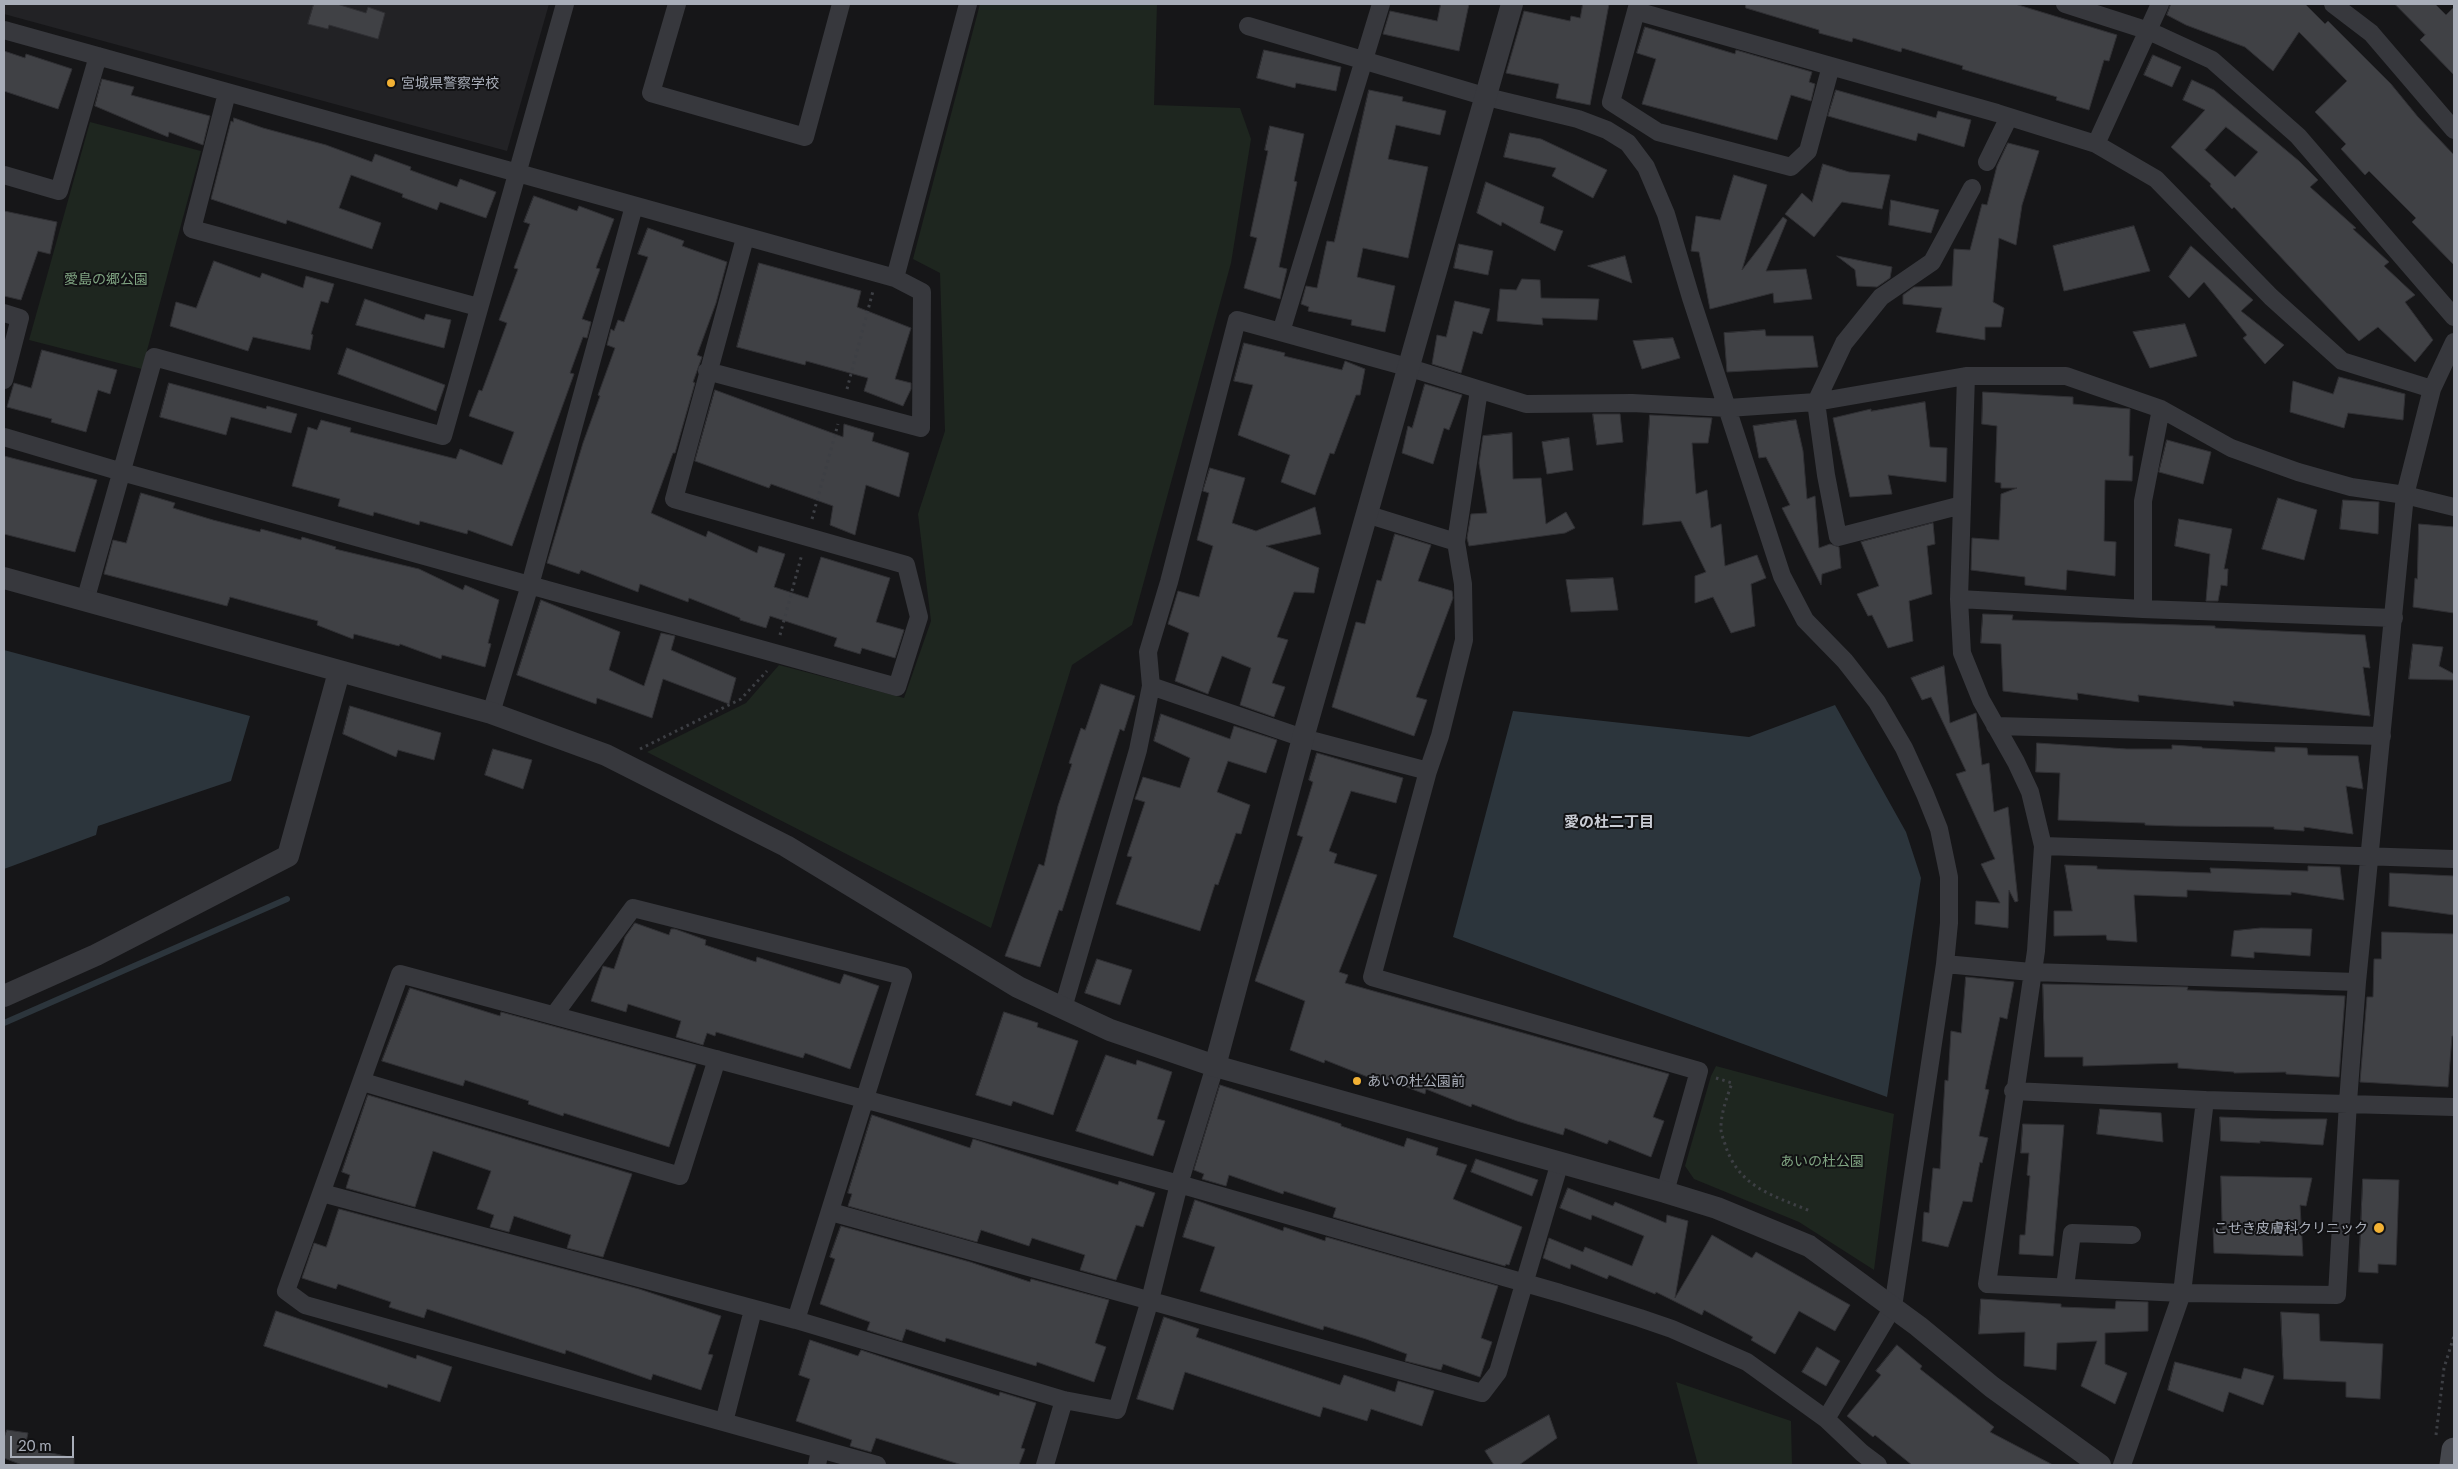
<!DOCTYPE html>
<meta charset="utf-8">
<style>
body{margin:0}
#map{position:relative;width:2458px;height:1469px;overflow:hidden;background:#161618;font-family:Lato,sans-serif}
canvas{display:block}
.frame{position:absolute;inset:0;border:5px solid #a8adb8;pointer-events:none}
.scale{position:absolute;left:10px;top:1436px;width:64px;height:22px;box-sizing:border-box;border:2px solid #a8adb8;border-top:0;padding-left:6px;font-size:15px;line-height:18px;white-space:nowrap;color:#a8adb8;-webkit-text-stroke:4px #111113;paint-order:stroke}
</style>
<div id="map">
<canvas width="2458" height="1469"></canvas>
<div class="frame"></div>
<div class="scale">20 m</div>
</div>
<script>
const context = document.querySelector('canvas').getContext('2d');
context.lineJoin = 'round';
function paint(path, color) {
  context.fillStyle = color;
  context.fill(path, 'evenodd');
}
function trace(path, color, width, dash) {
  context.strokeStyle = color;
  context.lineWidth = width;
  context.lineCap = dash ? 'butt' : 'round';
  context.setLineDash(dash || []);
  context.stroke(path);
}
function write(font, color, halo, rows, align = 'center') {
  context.font = font + ' Lato,"Noto Sans JP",sans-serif';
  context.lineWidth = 4;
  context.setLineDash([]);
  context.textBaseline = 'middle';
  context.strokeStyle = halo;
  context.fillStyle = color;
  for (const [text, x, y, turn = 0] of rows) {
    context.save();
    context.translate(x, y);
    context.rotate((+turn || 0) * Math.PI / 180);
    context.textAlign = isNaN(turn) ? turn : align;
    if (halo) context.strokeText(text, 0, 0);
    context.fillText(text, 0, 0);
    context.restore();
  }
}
paint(new Path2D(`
 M4,4h545l-42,147 -503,-137z`), '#222225');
paint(new Path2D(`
 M980,4h177l-3,101 86,3 11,31 -20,124 -99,362 -60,40 -81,263 -344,-176 99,-49 33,-38 125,33 27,-77 -13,-107 27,-83 -5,-158 -27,-14z
 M90,122l111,29 -59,218 -113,-29z
 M1716,1066l178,48 -20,156 -75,-48 -105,-43 -9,-13 26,-90z
 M1676,1382l115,39 1,44h-94z`), '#1e261f');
paint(new Path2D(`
 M4,650l246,66 -19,65 -133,45 -2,9 -92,34z
 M1835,705l71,127 15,46 -34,219 -434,-160 60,-226 236,26z`), '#2c353c');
trace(new Path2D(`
 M4,1023l283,-124`), '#2c353c', 6);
const building = new Path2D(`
 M314,4h23l29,9 2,-6 17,6 -7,26 -49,-14 -1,4 -20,-5z
 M1441,4h28l-10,47 -76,-17 7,-23 47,10z
 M1583,4h26l-19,101 -34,-7 3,-14 -53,-11 18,-62 46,10 1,-5 9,2z
 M1746,4h269l102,31 -8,26 -5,-1 -15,50 -33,-10 1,-3 -95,-28 1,-3 -61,-18 -1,4 -48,-14 -1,4 -33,-9v-3l-73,-22z
 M2171,4h134l20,20 3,-3 63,63 27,33 36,38v110l-42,-43 4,-4 -47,-47 -4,4 -24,-26 5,-5 -31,-32 32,-31 -48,-49 -26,39 -28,-24 -59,-22 -19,-10z
 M2395,4h40l11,11 8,-8v68l-34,-35 5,-5z
 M1645,27l90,27 1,-4 76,22 -3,10 6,2 -4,17 -20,-6 -14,45 -135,-36 14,-45 -19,-6z
 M1264,50l77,17 -5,24 -40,-8 -1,5 -38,-10z
 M4,51l21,7 1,-4 46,15 -14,40 -54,-18z
 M2153,55l28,12 -9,20 -28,-12z
 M102,79l32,8 -3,8 79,21 -7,29 -34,-13 -1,5 -73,-31z
 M2192,80l22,10 85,71 19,19 -8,7 46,41 -3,1 36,33 -5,4 31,29 -10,7 28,38 -18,22 -37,-35 -19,14 -125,-134 -2,2 -22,-23 1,-2 -40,-37 34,-37 -22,-10zM2226,127l32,25 -23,25 -30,-27z
 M1369,90l34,7 -1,4 44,10 -6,24 -44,-10 -8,34 40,8 -20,91 -45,-10 -6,29 38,9 -10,46 -34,-7 1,-5 -44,-9 1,-4 -8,-3 5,-18 11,2 10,-47 7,1z
 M1836,90l100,28 2,-7 33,9 -7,27 -46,-14 -2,8 -88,-25z
 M234,118l29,10 63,17 46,17 3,-8 36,13 -1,3 47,17 3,-8 36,13 -10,26 -46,-16 -3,8 -35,-13 1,-3 -52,-19 -12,33 42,15 -9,26 -85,-29 -1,4 -75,-25 20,-78 2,1z
 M1270,126l34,8 -10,47 3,1 -18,85 8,2 -7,30 -36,-11 13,-50 -7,-2 18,-85 -3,-1z
 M1510,133l31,6 66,31 -14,28 -41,-22 4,-8 -52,-11z
 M2008,143l31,8 -17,54 -6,40 -17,-7 -6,64 11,6 -3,19h-16v13l-49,-8 6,-24 -39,-4v-9l11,-8 38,-1 2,-37 16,1 12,-46 5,1 10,-39z
 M1823,164l26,8 41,3 -8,34 -40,-7 -28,35 -29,-23 17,-21 10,9z
 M1734,175l33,10 -25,85 41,-53 4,3 -21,51 40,-2 6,30 -38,4 -1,-10 -63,16 -11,-57 -8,-1 5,-35 24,4z
 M1486,182l58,25 -4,16 23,8 -8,20 -53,-29 -1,4 -24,-13z
 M534,196l43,15 2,-5 35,13 -18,49 4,1 -18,50 9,3 -4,16 -4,-1 -13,36 4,1 -62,172 -44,-16 -1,4 -47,-13 -1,4 -45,-13 -1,4 -35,-10 2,-7 -48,-13 16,-59 9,3 4,-10 30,8 -1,4 106,27 4,-10 42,16 12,-33 -45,-16 10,-26 3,1 25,-68 -8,-3 19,-51 -4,-1 16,-44 -6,-2z
 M1891,200l48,10 -8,23 -42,-8z
 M4,211l53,11 -7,32 -12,-3 -17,49 -17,-4z
 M2134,226l16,45 -86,20 -11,-45z
 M648,228l36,13 -2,5 45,16 -11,41 -19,52 5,2 -9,25 2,1 -20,70h-2l-22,60 55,24 2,-6 49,22 2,-7 26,8 -11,33 34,11 13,-41 69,21 -14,44 28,8 -9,28 -33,-10 -2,6 -26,-8 3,-8 -67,-22 -4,12 -26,-8v-2l-51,-20 -1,4 -48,-18 -2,8 -57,-22 -2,4 -32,-11 36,-120 17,-47 -2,-1 17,-47 -8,-3 4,-16 3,2 4,-11 6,2 24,-65 -10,-3z
 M1459,244l34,7 -5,24 -34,-7z
 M2191,246l62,54 -12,11 43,34 -19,19 -22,-26 4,-3 -43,-53 -15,16 -20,-21z
 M1625,256l7,27 -44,-17z
 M1837,256l55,11 -2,11 -13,9 -20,-1 -2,-16z
 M214,261l46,17 2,-5 41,15 3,-12 28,8 -6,19 -7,-2 -10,33 2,1 -3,15 -57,-13 -5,14 -78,-25 6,-24 20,6z
 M759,263l102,28 -4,16 54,21 -16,51 16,4v6l-8,17 -39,-15 4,-13 -62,-17 -1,4 -68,-18z
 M1522,279l18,1 1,18 58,1 -2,21 -55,-2 1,7 -46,-4 3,-32 16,1z
 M365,299l59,21 2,-6 25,6 -7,28 -88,-23z
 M1455,301l35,8 -8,25 -9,-3 -12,42 -29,-9 5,-29 9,2z
 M2185,324l12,32 -47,12 -17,-36z
 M1765,330l1,6h47l5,31 -91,5 -3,-39z
 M1673,338l7,20 -38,11 -9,-28z
 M1244,343l41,10 -1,3 58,14 3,-9 20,8 -5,26h-4l-22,59 -4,-1 -15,42 -34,-13 9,-27 -52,-20 15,-50 -19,-4z
 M347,348l98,37 -9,26 -98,-37z
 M42,350l75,20 -7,24 -12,-4 -12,42 -35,-10 1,-3 -45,-12 7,-24 17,5z
 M2339,377l66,17 -2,26 -55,-7 -4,15 -54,-16 3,-31 40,13z
 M169,383l97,26 1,-3 30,8 -6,19 -60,-16 -5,18 -66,-18z
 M1425,384l37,11 -13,35 -5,-2 -11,36 -31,-11 6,-27 4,2z
 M715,390l128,47 1,-13 30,9 -2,8 37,12 -10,44 -33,-12 -11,50 -25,-10 3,-19 -62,-22 -2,4 -74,-27z
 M1983,392l90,5v7l57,5 -1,47h4l-1,25 -27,-1 -1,61 12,1 -1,34 -48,-6 -1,20 -41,-5v-8l-54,-7 1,-32 27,2 2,-46 16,-6h-16v-5l-6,-1 2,-56 -15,-2z
 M1925,402l5,45 17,1 -1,34 -58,-7 4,19 -42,3 -17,-79 38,-9v2z
 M1593,414h27l3,28 -26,3z
 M1650,415l62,3 -4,25h-16l4,51 11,-4 4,38 10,-4 4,42 32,-11 9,23 -15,6 4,42 -24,7 -18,-36 -18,6v-27l11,-4 -25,-51 -38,4z
 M1796,420l7,31 4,48 8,-3 4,52 11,-4 9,3 2,21 -19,6 -1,11 -39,-77 8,-3 -24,-48 -7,1 -6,-32z
 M1512,433l1,46 28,-1 5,46 20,-12 9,16 -10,5 -96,13 -2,-8 4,-24 16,-1 -8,-50 4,-27z
 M1569,438l4,32 -26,4 -5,-32z
 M2167,440l44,12 -8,32 -44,-12z
 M4,456l93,24 -22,72 -71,-18z
 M1210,468l35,10 -13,45 24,8 59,-24 6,27 -55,12 53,22 -5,25 -20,-1 -17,45 11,3 -16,43 13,4 -11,30 -34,-12 11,-37 -29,-12 -14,38 -33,-13 14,-48 -21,-9 10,-33 21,6 14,-51 -16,-6 12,-47 -6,-2z
 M141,493l34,10 -2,5 40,12 47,12 1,-3 40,11 1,-3 34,10 -1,2 84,20 44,21 2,-5 34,15 -11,43 3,1 -6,23 -43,-12 -1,4 -41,-15 -1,2 -45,-12 -1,5 -36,-14 1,-4 -88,-24 -3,9 -123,-32 9,-34 13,3z
 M2278,498l39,12 -13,50 -42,-11z
 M2343,500l36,2 -1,32 -38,-5z
 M2179,519l53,10 -8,40h4l-1,17 -6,-1 -3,16h-12l4,-47 -35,-8z
 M1933,523l2,21 -8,2 5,48 -23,7 4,40 -25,7 -16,-33 -4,1 -11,-22 22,-8 -18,-44z
 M2419,524l35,3v86l-41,-6 2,-29 2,1z
 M1395,534l36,11 -13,36 34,10 1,7 -37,99 11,3 -13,36 -82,-29 24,-85 9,2 12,-44 4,1z
 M1613,578l5,32 -47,2 -5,-32z
 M541,600l79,32 -11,38 35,16 17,-53 14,3 -4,14 65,28 -7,26 -66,-25 -11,39 -55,-20 -1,6 -79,-29z
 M1983,614l30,1 -1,5 203,6v2l150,7 5,33 -7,-1 7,49 -137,-15 1,5 -96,-11 1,7 -62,-9 1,7 -75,-9 -2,-47 -20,-1z
 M2413,644l30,3 -4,19 15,8v6l-45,-1z
 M1944,666l6,57 26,-10 6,52 7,-2 5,49 14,-5 10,94 -3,1 -6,-12 -1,38 -33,-4 1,-23 24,2 -19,-39 14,-5 -39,-85 10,-3 -35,-74 -9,3 -11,-22z
 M1101,684l34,12 -11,35 -4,-2 -58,182 -3,-1 -19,57 -35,-11 34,-92 5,2 14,-60 14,-42 -3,-1 12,-35 4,2z
 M350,706l91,27 -7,27 -36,-10 -2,7 -53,-23z
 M1161,714l69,25 4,-13 43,14 -11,33 -38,-12 -11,31 33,13 -9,29 -5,-1 -18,52 -3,-1 -15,47 -84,-27 16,-47 -5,-1 18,-54 -10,-3 8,-22 37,11 10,-30 -36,-17z
 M2037,743l90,6h45v-4l30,2v1l73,4v-5l32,1 1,7 50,1 5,33 -17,-3 7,48 -49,-7v4l-30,-2v-2l-99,-1 -30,-1v-2l-87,-3 2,-47 -24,-1z
 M493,749l39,11 -9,29 -38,-14z
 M1317,753l86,25 -7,25 -45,-12 -22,60 8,3 -3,9 43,12 -38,97 9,3 -3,8 324,91 -16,43 11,4 -13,36 -42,-17 -2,4 -42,-16 -2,7 -46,-14 -45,-17 -1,3 -45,-18 -1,5 -45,-17 -2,4 -53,-21 -1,3 -34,-13 15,-49 -50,-20 48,-144 -6,-2 16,-53 -4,-2z
 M2065,865l32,1v3l114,4 -1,-5 98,3v-5l32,1 4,33 -53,-8v3l-104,-5v7l-53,-2 3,47 -30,-2 -1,-5 -52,1v-25h18z
 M2390,873l64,3v39l-65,-9z
 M635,923l34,12 2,-6h4l31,11 -1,5 51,17 1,-5 83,27 4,-10 35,12 -29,83 -45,-16 -2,5 -87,-26 -1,4 -8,-3 -4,12 -27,-8 5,-16 -53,-17 -2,8 -35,-11 11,-32 1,-3 11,3 11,-32z
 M2261,928l51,1 -2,27 -56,-4v6l-23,-2 3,-25z
 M2382,932l72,2v102h-2l-4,51 -88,-5 7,-85h6l1,-38h7z
 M1097,959l35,11 -12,35 -35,-12z
 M1966,977l48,5 -7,37 -7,-2 -15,72 4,1 -10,46 9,2 -6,25 -2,-1 -8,40 -9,-1 -15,46 -26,-6 2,-29 5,1 4,-45 7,1 5,-89 3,1 3,-50 10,2z
 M2043,984l145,3 -1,3 158,6 -6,81 -53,-3v-2l-52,1v-1l-56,-4v-5l-95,3v-9h-38z
 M410,988l90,28 1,-4 195,53 -27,82 -105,-34 -1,3 -35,-12 1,-3 -64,-21 -2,6 -81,-25z
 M1004,1012l34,11 -1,4 41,14 -25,74 -40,-14 -2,5 -35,-11z
 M1106,1055l30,10 1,-5 35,12 -15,47 8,2 -12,35 -77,-25z
 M1220,1085l121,39v2l63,21 3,-9 31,10 -2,7 31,10 -14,34 69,28 -13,38 -3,-1 -1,2 -172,-49 3,-9 -52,-17 -1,3 -54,-19 -3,11 -24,-7 2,-5 -10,-4z
 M368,1095l264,79 -29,83 -36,-9 4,-13 -57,-19 -5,16 -19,-5 4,-12 -17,-6 14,-38 -58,-20 -18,56 -69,-19 4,-13 -8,-3z
 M2100,1109l61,4 2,29 -66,-8z
 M872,1115l98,33 3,-9 145,46 1,-4 36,12 -12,34 -7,-2 -20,55 -36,-10 5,-15 -53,-17 -3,8 -48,-16 -4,12 -129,-36 4,-12 -4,-1z
 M2220,1117l53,2h54l-4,26 -63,-4v2l-39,-2z
 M2023,1124l41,1 -11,131 -34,-2 1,-19h5l5,-59 -3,-1 2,-22h-8z
 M1476,1159l62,21 -6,16 -61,-24z
 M2221,1176l91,2 -6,28 -6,-1 3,51 -89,-3 -1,-25 9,1z
 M2363,1179l36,1 -3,85 -18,-1v9l-19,-1z
 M1568,1188l45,18 2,-4 51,21 1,-8 21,6 -13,77 37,-63 40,23 4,-6 94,53 -15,26 -36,-20 -24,43 -24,-14 2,-3 -49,-27 -2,5 -46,-23 -1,2 -46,-19 -2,4 -36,-15 -1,5 -27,-11 6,-20 34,14 2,-5 47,19 12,-30 -52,-21 -1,5 -31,-12z
 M1195,1200l88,31 1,-4 41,14 1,-4 172,49 -17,52 11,4 -12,35 -37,-13 -2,6 -36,-9 2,-7 -41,-15 -42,-13 -1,4 -123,-39 15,-44 -32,-10z
 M339,1209l300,80 82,27 -13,38 5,1 -12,35 -48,-16 -2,6 -85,-30 -1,4 -138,-45 -3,9 -35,-11 2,-5 -53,-18 -2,5 -34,-11 12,-35 12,4z
 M841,1226l129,36 60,20 1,-3 78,21 -14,43 11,4 -12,35 -57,-20 -1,4 -90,-28 -1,4 -39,-13 -4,12 -35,-11 3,-8 -50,-18 15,-45 -5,-2z
 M1981,1299l80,5v3l54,2 1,-8 32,1v29l-43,2v31l22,9 -12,31 -34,-18 16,-45 -40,2 -1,27 -32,-4 1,-34 -46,2z
 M276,1311l140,48 1,-4 35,12 -12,35 -52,-18 -1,4 -123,-42z
 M2281,1312l38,2 1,27 63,3 -3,55 -34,-2v-15l-62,-3z
 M1164,1317l35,12 -3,8 144,48 4,-10 51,17 3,-11 36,10 -12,35 -51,-17 -4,12 -44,-14 -3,10 -135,-45 -12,38 -36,-11z
 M810,1340l48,16 3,-6 138,46 1,-4 36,11 -15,45 4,1 -6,16h-57l-86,-27 -5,14 -21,-6 2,-6 -56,-19 14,-42 -11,-4z
 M1897,1345l25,21 -2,3 74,58 -4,5 63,33h-141l-37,-30 -2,2 -26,-21 34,-41 -5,-4z
 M1817,1347l23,14 -14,25 -24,-14z
 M2175,1362l66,17 3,-11 30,8 -11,29 -34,-13 -6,20 -55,-22z
 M1549,1415l8,23 -38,27h-25l-9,-14z
 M7,1430l21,3 -3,14 49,11v7h-52l-18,-7v-20z`);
paint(building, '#404145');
trace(building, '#303034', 1);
trace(new Path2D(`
 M847,389l26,-98
 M812,519l26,-95
 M780,635l22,-81
 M640,749l101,-50 26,-28
 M1716,1078l16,5c-5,14 -10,27 -11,42 -1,6 2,13 4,19 13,43 47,51 85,67
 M2436,1435l8,-67 10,-32`), '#3d3f44', 3, [2.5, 4]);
trace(new Path2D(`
 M677,4l-26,89 154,44 36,-133
 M1638,4l-27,98 47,30 133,35 17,-16 23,-85
 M2065,4l84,27 63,29 86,76 156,181
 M2333,4l38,29 83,97
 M1636,11l361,102 99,31 60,35 115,118 71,64 90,28
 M1248,26l239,71 91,22 29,11 21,13 18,24 20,47 25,84 91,278 23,44 40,41 32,41 27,46 21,46 14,35 10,48v46l-4,41 -52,343 -67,112
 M4,30l891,248
 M227,93l-35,136 286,78
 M2096,144l64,-140
 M1987,162l22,-45
 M4,175l55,16 39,-135
 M4,313l16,5 -16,62
 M1281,332l100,-328
 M707,371l214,57 1,-136 -27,-14 73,-274
 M1966,376l-7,223 3,54 19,47 35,62 14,30 13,54 -7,105 -49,333 195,9 155,2 11,-193 9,-120 48,-487 27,-106 22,-47
 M1479,390l-23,152 7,42 1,56 -24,96 -12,35 -56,206 327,94 -34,121
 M4,437l118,35 775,215 22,-70 -13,-52 -232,-66 71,-261
 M1962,505l-124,32 -12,-62 -10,-73 28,-59 37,-46 51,-35 40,-74
 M1366,514l90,28
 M1959,599l184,10 251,9
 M85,601l69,-244 289,79 122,-432
 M2143,609v-108l18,-92
 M1151,686l152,52 125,33
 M491,713l39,-128 104,-379
 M1995,726l387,10
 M2043,846l411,13
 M1945,964l86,8 326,10
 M1063,1008l75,-258 13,-64 -3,-34 21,-70 68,-262 170,47 119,37 106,-1 96,5 88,-6 150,-26h100l95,33 70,39 67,24 53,15 54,8 49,12
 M554,1015l79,-107 270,68 -107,344
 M363,1082l317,94 37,-117
 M2013,1091l192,9 249,7
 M322,1193l474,127 268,80 53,10 33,-110 29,-116 36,-118
 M831,1212l651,181 16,-21 62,-210
 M2065,1287l7,-54 60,2
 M724,1422l29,-112
 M817,1465l3,-15
 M877,1465l-572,-160 -19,-14 114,-317 779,210 381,109 80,25 32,11 75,33 79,57 36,34 16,12
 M1045,1465l19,-65
 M2122,1465l60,-172 23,-193`), '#37383d', 18);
trace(new Path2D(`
 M4,578l487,135 115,42 180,91 232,141 92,43 105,36 450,126 52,16 92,38 109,80 74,61 108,78
 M4,996l92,-41 192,-99 51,-184
 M1215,1066l88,-328 209,-734`), '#37383d', 22);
trace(new Path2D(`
 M2452,1465l2,-15`), '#45474d', 25);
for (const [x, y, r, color] of [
 [391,83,5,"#f2b134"],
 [1357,1081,5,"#f2b134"],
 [2379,1228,6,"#f2b134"]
]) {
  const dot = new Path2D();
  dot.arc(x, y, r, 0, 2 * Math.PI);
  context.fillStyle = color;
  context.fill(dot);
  trace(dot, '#111113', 2);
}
write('14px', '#a8adb8', '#111113', [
 ["宮城県警察学校",401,83],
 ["あいの杜公園前",1367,1081],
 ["こせき皮膚科クリニック",2368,1228,"right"]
], 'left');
write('14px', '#7fa381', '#111113', [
 ["愛島の郷公園",106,279],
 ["あいの杜公園",1822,1161]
]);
write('bold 15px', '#c9ccd4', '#111113', [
 ["愛の杜二丁目",1609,822]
]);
</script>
